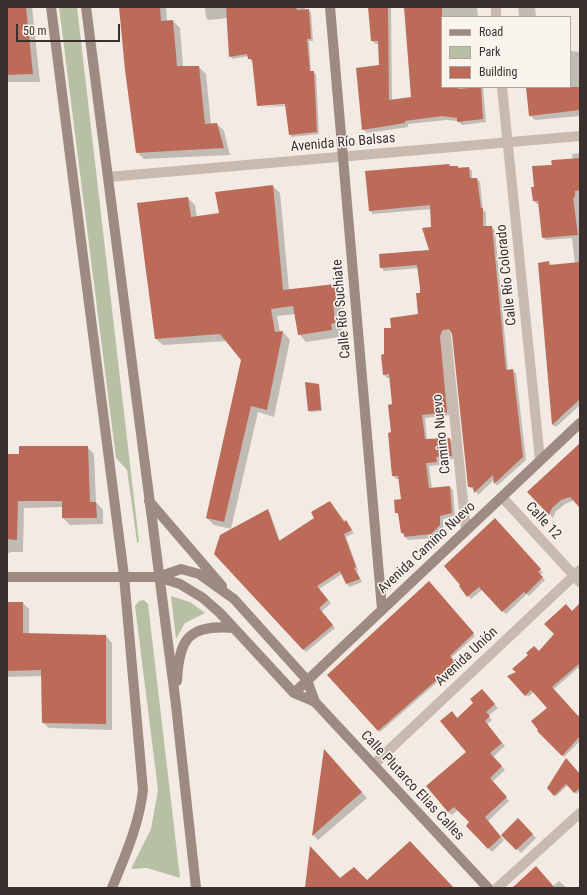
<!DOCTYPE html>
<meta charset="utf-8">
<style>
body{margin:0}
#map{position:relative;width:587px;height:895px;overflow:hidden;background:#f2eae3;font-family:"Roboto Condensed",sans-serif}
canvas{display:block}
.frame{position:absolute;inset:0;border:8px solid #39302d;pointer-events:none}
.legend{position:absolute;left:441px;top:16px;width:130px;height:72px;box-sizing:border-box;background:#faf4ef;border:1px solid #ada6a1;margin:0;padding:5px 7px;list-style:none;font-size:12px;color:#39302d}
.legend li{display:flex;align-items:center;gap:8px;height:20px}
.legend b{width:20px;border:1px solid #ada6a1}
.scale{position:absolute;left:16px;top:24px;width:104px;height:18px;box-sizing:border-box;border:2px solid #39302d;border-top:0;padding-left:5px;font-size:12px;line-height:14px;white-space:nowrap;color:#39302d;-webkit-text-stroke:3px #faf4ef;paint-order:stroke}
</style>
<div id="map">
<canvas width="587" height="895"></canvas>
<div class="frame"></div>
<ul class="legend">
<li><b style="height:5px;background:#9d8a81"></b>Road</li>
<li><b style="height:11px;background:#b8c0a4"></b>Park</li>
<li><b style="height:11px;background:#bb6b58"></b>Building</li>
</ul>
<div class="scale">50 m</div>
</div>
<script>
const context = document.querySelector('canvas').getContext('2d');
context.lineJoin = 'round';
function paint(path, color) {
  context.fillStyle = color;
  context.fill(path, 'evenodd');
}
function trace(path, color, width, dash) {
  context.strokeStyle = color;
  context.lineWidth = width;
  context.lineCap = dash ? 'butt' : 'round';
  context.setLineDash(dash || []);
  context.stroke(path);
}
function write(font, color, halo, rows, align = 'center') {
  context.font = font + ' "Roboto Condensed",sans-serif';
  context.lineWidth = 3;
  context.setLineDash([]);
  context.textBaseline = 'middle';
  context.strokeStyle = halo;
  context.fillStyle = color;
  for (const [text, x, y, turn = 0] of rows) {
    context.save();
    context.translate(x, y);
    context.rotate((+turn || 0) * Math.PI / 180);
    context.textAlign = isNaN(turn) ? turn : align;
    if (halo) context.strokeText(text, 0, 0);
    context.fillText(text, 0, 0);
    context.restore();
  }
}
paint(new Path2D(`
 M59,7h18l62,535h-2l-10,-72 -11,-12z
 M171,596l19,6 15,11 -20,10 -9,16z
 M144,600l4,4 32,274 -33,-10 -16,1 20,-40 7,-39 -23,-184 4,-5z`), '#b8c0a4');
paint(new Path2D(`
 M7,7h25l8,75h-33z
 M120,7h46l1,14h6l7,7 3,39h16l7,7 5,50h6l7,7 6,24 -86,4 -7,-7z
 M212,7h93v3l6,2 2,29h-4l2,31 5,2 3,60 -27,3 -2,-3 -3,-28 -28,1 31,-3v-2l-32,4 -4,-45h-3l-3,-5 -15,3 -3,-3 -2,-38 -20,2 -2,-3 -1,-9z
 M369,7h108l1,10h-36v70h41l3,35 -24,3 -4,-4 -12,-1 -38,4v3l-41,6 -4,-4 17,-64 -1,-21h-3l-4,-3zM405,7l7,91 -20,2 -1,-92z
 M518,7h17l1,10h-17z
 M570,51l10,1v64l-45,4 -5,-5 -4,-28h44z
 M580,153v252l-24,22 -3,-2 -14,-162 10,-1 3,4 23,-2 -3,-26 -26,2 -3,-3 -4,-34 -2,1 -3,-3 1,-13 18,-22 20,-6 -1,-6z
 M451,167l18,1 3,3v8h5l3,3 3,28 3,3v14h6l3,4 13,139h4l4,3 10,87 -29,26 -3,-6 -16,15 -3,-5 -6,-3 -16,-154 -3,-2 -5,2 5,82 -25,3 2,22 23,-1 3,3 2,17 -16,1 1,5 -11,1 3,23 18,-2 3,3 2,26 -12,3v10l-9,9 -26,2 -6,-7 -2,-17 -4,-4 6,-12 -2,-21h-4l-3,-3v-71l-3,-27h-3l-3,-3 1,-20 7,-27 -1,-10 28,-3 2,-21 -2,-26 -35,3 -3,-4 49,-16 2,-23 -1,-19 -58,5 -3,-3z
 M273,186l7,7 9,97 46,-4 7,7 2,16h-4l2,21 -4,1 1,6 -33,5 -7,-8 -3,-20 -19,2 3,17 3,-1 7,8 -16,77 -16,-5 -27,117 -17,-4 -7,-7 35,-158 -15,-19 -64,4 -8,-7 33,-140 7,7 2,12 23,-3 -3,-21z
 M319,385l3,26 -12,1 -1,-1z
 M580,444v62l-6,-6 -9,4 -9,7 -3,7 -25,-26z
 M87,447l7,7 2,48 7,8v14l-33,1 -7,-7v-11l-39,1 -1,44h-12l-4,2v-99z
 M330,502l24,31 -8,4 12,33 -1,1 5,11 -13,5 -7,-13 -23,15 12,14 -10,9 14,16 -29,24 -91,-98 53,-43 2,2 10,28 36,-23z
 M495,519l48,54 -3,2 5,5 -16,16 -2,-2 -21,20 -24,-24 -11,9 -10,-13z
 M431,584l44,52 -24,22 6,7 -77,67 -52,-57z
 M7,603h16l6,6v25l77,2 6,7v87l-63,-2 -7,-6v-46l-35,1z
 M580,620v50l-2,-2 -25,22 24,26 3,-2v27l-16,16 -25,-26 9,-23 -14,-16 -6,5 -19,-21 8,-3 22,-21z
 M482,690l16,18 -10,8 4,4 -5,4 18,22 -12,11 12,13 -13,12 17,19 -21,20 16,19 -12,12 -24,-26 3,-4 -13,-12 -6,5 -4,-3 19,-60 -15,-40 6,7 17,-16z
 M329,756l38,42 -49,42 -5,-5z
 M580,775v16l-4,3 -8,-9 -12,11 -7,-8z
 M518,819l18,19 -15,15 -19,-18z
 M559,881l8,7h-54l40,-2z`), '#0003');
paint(new Path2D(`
 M7,7h19l7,67 -26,1z
 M119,7h41l1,14 12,-1 4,46h22l6,58 12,-1 7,25 -88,5 -11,-83z
 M226,7h70l1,3 12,-1 2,30h-4l3,32h4l3,61 -28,3 -4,-31 -28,2 -5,-47h-4l-1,-5 -18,3z
 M368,7h20l1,93 22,-3 -7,-90h38v80h16v2l23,-2 2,32 -26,3v-4l-15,-2 -37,5v2l-43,7 -6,-62 23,-3 -1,-24h-7z
 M526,87h54v23l-51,6z
 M580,158v32l-5,1v6l-2,1 5,37 -36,3 -4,-37h-5l-2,-14h3l-2,-21 20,-1 -1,-4 2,-1z
 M449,164l1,2h8v2l11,-1 1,11h7l4,30h2v18h9l14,144 7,-1 10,88 -29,27 -1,-9 -19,18 -1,-6h-5l-16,-153 -3,-5 -6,1 -3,6 7,76 -25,3 3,24 25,-1 2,18 -16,1 1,5 -11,1 3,25 21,-2 2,27 -12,3v9l-9,9 -27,3v-4h-3l-3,-20h-3l-1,-13 7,-1 -3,-23h-6l-4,-43 3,-1 -3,-27 4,-1 -3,-30 -6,1 -2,-20 3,-1v-26h7l-1,-10 28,-4 -2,-21h4v-5l-3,-23 -37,3 -1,-14 50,-4 -7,-22 9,-1 -1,-22 -61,6 -4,-40z
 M273,185l10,105 52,-6 2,18h-4l2,21 -4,1 1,6 -34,5 -5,-29 -22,3 4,23 8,-1 -16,79 -16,-4 -27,116 -18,-4 35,-158 -21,-26 -65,5 -18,-136 51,-6 3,20 28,-4 -4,-21z
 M549,261v4l31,-3v137l-28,26 -14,-162z
 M305,382l14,2 2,26 -13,1z
 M580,443v65l-10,-11 -9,3 -9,8 -3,7 -22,-23z
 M19,446h69l2,56h6l1,16h-35v-17h-44l-1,39 -10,-1v-85h12z
 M330,501l14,21 2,-2 6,10 -8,4 12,33 -2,1 6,11 -14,5 -6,-13 -23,15 11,14 -9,8 14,17 -30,25 -89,-96 6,-19 48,-26 11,32 35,-23 -3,-6z
 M495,518l46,51 -3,3 5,5 -17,17 -2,-2 -22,20 -23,-25 -12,10 -8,-11 1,-1 -16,-19z
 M429,581l45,52 -24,23 6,7 -78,68 -51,-56z
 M7,602h16v31l83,2v89l-64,-1 -1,-53 -34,1z
 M580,603v60l-28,24 28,31v18l-18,20 -25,-25 1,-1 -7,-9 16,-13 -16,-18 -6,6 -18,-20 9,-4 -4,-3 16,-14 -2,-2 8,-7 5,5 15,-17 -10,-10 22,-20 6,7z
 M482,689l13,15 -9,8 4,4 -5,5 17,22 -12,10 12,13 -12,12 17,19 -22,20 16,20 -13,12 -22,-23 3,-4 -15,-15 -6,5 -22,-26 40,-34 -26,-31 12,-10 5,7 16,-15 -3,-4z
 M324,749l38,43 -50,44z
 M566,758l14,16v14l-6,5 -8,-9 -12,12 -7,-8z
 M518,818l15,16 -17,16 -15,-15z
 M410,841l44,47h-149l5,-42 30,32 14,-11 13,13z
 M536,866l19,22h-43z`), '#bb6b58');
trace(new Path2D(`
 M496,7v10
 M502,87l38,373
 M108,177l472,-41
 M446,335l20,195
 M502,497l78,85
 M373,765l207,-195
 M497,888l83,-75`), '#c9baaf', 10);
trace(new Path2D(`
 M51,7l73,569 19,214c-4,35 -18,66 -31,98
 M86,7l90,698 20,183
 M330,7l52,602
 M149,501l73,85
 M7,577h151l22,7 23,14 17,15 74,80 21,9
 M158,577l23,-8 18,5 35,25 73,81 8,22 173,186
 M177,681c2,-43 12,-57 57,-53
 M294,693l286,-270`), '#9d8a81', 10);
write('14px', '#39302d', '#faf4ef', [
 ["Avenida Río Balsas",343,143,-5],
 ["Calle Río Colorado",507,275,-96],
 ["Calle Río Suchiate",342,309,-95],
 ["Camino Nuevo",442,434,-96],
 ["Calle 12",543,521,47],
 ["Avenida Camino Nuevo",427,548,-43],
 ["Avenida Unión",467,657,-43],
 ["Calle Plutarco Elias Calles",412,786,47]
]);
</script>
